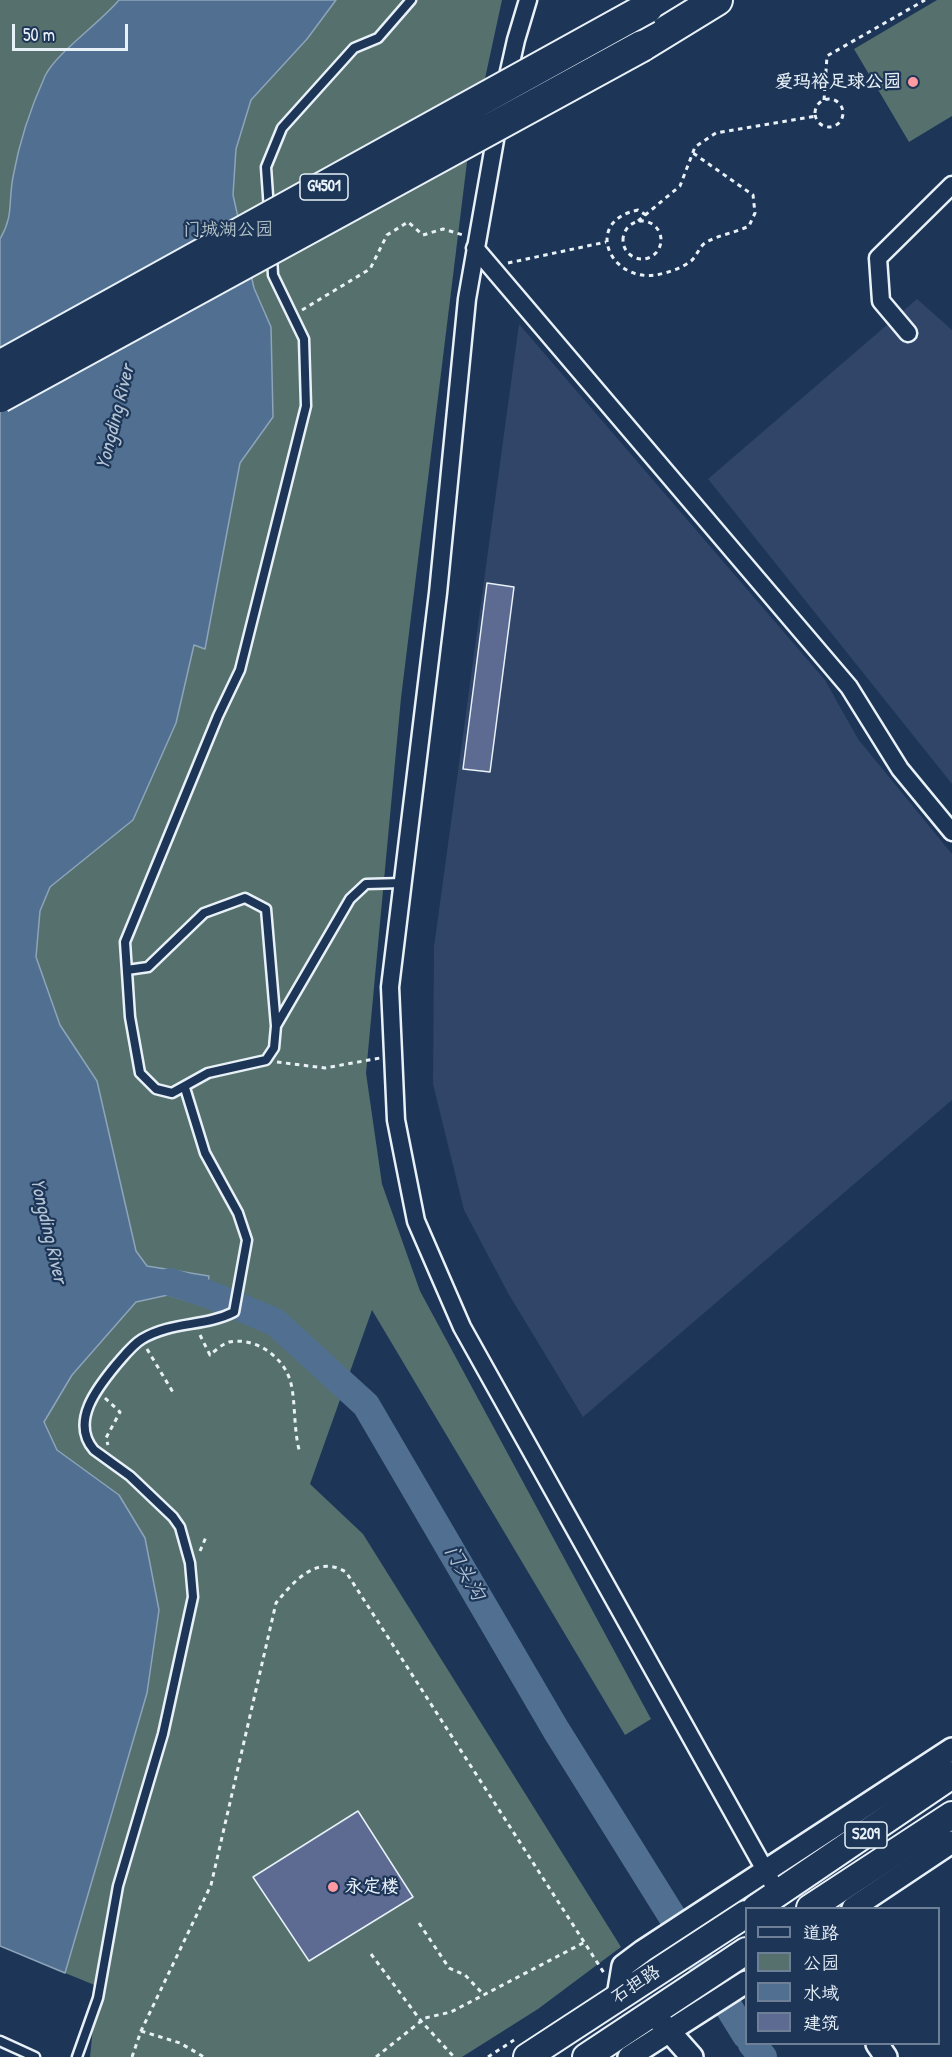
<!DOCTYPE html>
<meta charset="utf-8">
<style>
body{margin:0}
#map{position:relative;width:952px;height:2057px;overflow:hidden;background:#1d3557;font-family:"Patrick Hand","LXGW WenKai TC",sans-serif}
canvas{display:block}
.legend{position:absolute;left:745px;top:1907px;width:195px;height:138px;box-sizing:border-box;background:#1d3557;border:2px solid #6e8097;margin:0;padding:8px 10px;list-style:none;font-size:18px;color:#e8f1f8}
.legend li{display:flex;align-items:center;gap:12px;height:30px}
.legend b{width:30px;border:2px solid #6e8097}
.scale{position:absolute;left:12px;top:24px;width:116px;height:27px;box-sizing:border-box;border:3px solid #e8f1f8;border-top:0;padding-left:8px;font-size:18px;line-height:21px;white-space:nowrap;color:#e8f1f8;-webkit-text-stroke:4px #1d3557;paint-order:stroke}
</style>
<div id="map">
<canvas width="952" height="2057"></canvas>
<ul class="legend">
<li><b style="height:8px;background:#1d3557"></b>道路</li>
<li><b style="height:16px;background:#55706d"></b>公园</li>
<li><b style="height:16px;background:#517091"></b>水域</li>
<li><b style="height:16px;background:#5d6a91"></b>建筑</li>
</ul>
<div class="scale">50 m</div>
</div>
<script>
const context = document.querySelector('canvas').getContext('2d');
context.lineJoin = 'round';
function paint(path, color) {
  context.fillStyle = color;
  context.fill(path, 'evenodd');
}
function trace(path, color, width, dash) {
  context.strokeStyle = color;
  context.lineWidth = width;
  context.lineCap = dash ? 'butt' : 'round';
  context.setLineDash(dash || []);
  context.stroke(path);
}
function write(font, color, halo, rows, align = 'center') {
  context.font = font + ' "Patrick Hand","LXGW WenKai TC",sans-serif';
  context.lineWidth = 4.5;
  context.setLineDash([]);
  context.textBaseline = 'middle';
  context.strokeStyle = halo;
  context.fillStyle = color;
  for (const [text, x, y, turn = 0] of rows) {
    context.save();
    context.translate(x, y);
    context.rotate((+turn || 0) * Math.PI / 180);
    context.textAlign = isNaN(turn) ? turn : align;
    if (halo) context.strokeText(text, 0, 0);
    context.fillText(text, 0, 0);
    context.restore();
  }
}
paint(new Path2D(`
 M917,299l35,31v454l-244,-305z
 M519,324l306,356 33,59 94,115v246l-369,317 -75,-124 -44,-83 -31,-126 1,-137z`), '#304568');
paint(new Path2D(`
 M0,0h502l-35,162 -66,536 -35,375 16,111 38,107 231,428 -26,16 -253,-425 -62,174 53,50 258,413 -83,62 -76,48h-372l7,-71 -32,-13 82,-280 12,-83 -14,-72 -26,-43 -62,-45 -13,-28 28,-47 64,-73 32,-7 30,9 -198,-74z
 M937,0h15v116l-43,26 -55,-93z`), '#55706d');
const water = new Path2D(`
 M119,0h217l-29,39 -56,61 -15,49 -3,46 21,93 17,39 2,90 -33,46 -35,186 -11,-4 -18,78 -43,97 -83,67 -10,24 -4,46 24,68 37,56 39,170 11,15 62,10 -2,17 -6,12 -33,-10 -32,7 -64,73 -28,47 13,28 62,45 26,43 14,72 -12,83 -82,280 -65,-27v-1707c14,-24 8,-36 13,-62 6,-34 18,-70 32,-101 11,-23 55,-53 74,-76z`);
paint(water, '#517091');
trace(water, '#8da4ba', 1.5);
trace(new Path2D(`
 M170,1282l38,12 67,28 91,83 190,325 190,305
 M752,2044l11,13`), '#517091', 28);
const building = new Path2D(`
 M487,583l27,4 -24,185 -27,-3z
 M358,1811l55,86 -104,64 -56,-84z`);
paint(building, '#5d6a91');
trace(building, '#e8f1f8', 1.5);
const service = new Path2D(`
 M269,210l-3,-43 16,-39 72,-80 24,-10 33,-38
 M272,256l1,19 31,64 2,67 -66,264 -22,46 -93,226 5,75 10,56 16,16 16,4 36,-20 58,-13 8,-12 2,-22 74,-127 16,-15 36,-1
 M127,970l21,-3 56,-54 41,-15 21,11 10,117
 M0,2041l35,16
 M77,2057l21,-59 20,-112 45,-152 30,-137 -3,-34 -10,-36 -7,-10 -43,-41 -36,-26c-24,-28 3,-62 22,-85 8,-9 16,-20 26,-26 30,-18 63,-12 92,-27l13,-72 -9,-27 -33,-60 -20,-65`);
const minor = new Path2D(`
 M505,89l11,-49 12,-40
 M498,123l-31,176 -29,294 -48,394 6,133 20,101 46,106 317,568
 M475,248l374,439 51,82 52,63
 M908,333l-27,-32 -3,-43 74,-73`);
const tertiary = new Path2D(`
 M853,1908l99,-66
 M618,1996l5,-30 20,-15 309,-202
 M660,2021l32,36
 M877,2044l9,13
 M629,2057l117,-75`);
const primary = new Path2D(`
 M756,1908l196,-133
 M810,1908l142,-93
 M527,2057l219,-143
 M586,2057l160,-106`);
const motorway = new Path2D(`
 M642,46l75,-46`);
trace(service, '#e8f1f8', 13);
trace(minor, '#e8f1f8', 21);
trace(tertiary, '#e8f1f8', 26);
trace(primary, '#e8f1f8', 30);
trace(motorway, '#e8f1f8', 34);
trace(new Path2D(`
 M815 113a14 14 0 1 1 28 0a14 14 0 1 1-28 0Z
 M824,100l3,-44 98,-56
 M646,215l-8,-5c-55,11 -29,72 18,65 11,-2 26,-7 35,-14 6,-5 8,-14 14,-18 12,-8 30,-10 44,-17l6,-13 -2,-18 -60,-42
 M638,221l42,-35 15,-39 21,-14 100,-17
 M623 240a19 19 0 1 1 38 0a19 19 0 1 1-38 0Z
 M508,263l98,-21
 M302,310l68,-41 17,-34 21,-13 15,13 20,-6 20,6
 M277,1062l48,6 55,-10
 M200,1335l10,20c5,-4 12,-11 19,-13 25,-5 53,13 61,38 6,19 3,50 10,73
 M147,1349l27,45
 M105,1398l15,14 -14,26 2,7
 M200,1551l6,-14
 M419,1923l30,45 16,7 19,20
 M371,1954l50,67 33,36
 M141,2031l39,12 24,14
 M132,2057l9,-26 70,-146 65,-282c17,-21 41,-49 70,-31l258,401
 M376,2057l49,-39 26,-6 134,-70
 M488,2057l26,-17`), '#e8f1f8', 3, [4.5, 4.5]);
trace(service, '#1d3557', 8);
trace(minor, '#1d3557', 16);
trace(tertiary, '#1d3557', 21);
trace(primary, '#1d3557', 26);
trace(motorway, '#1d3557', 30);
const motorwayBridge = new Path2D(`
 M0,366l647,-358
 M0,397l642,-351`);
trace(motorwayBridge, '#e8f1f8', 34, []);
trace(motorwayBridge, '#1d3557', 30);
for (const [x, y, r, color] of [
 [913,82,6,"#ff9aa2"],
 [333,1887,6,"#ff9aa2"]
]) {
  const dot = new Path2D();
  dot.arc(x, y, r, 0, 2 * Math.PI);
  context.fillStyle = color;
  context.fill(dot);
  trace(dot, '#1d3557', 2);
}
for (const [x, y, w] of [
 [324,187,48],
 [866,1835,42]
]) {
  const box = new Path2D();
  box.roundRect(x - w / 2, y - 13, w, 26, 4.5);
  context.fillStyle = '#1d3557';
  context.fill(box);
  trace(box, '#e8f1f8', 1.5);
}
write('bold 16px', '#e8f1f8', null, [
 ["G4501",324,187],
 ["S209",866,1835]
]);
write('bold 18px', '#e8f1f8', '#1d3557', [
 ["爱玛裕足球公园",901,82],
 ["永定楼",345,1887,"left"]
], 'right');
write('18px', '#b5c4c7', '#1d3557', [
 ["门城湖公园",228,230]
]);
write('18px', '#e8f1f8', '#1d3557', [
 ["石担路",636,1985,-33]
]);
write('italic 20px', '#b3c4d4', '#1d3557', [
 ["Yongding River",116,417,-76],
 ["Yongding River",48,1231,77],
 ["门头沟",464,1573,60]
]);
</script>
